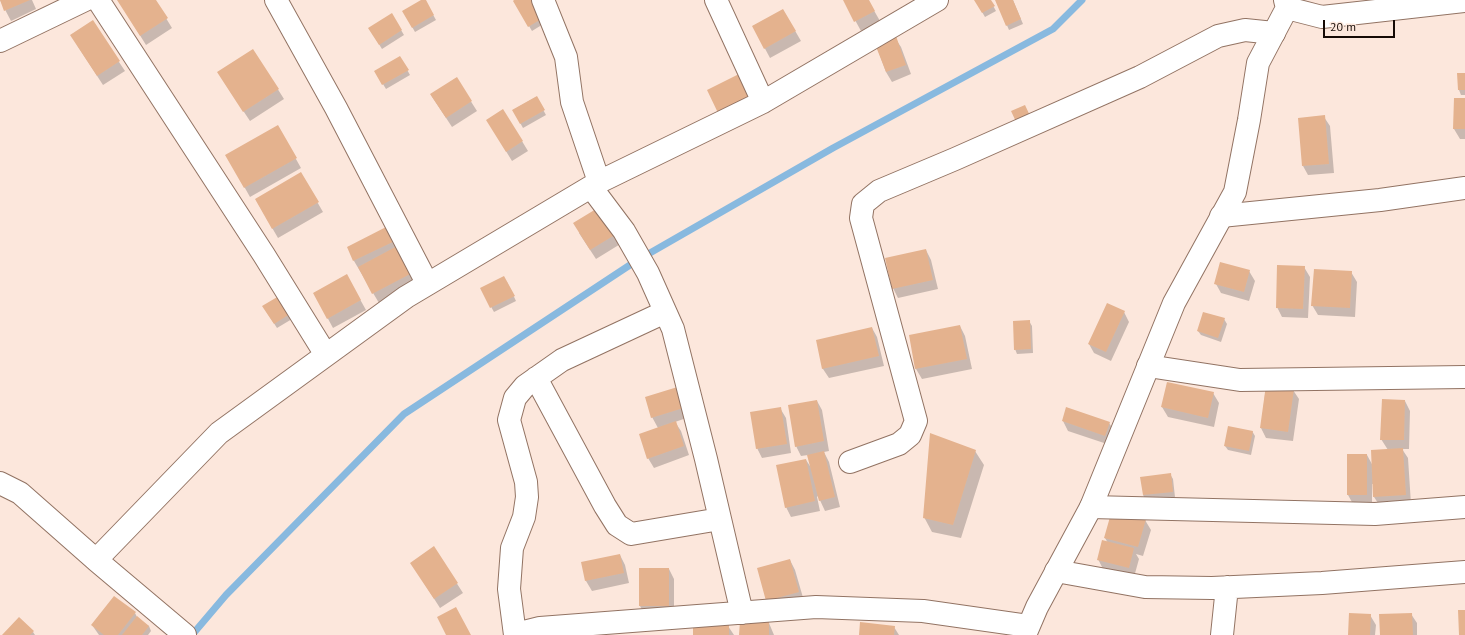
<!DOCTYPE html>
<style>
body{margin:0}
#map{position:relative;width:1465px;height:635px;overflow:hidden;background:#fce7dc;font-family:"PT Sans",sans-serif}
canvas{display:block}
.scale{position:absolute;left:1323px;top:20px;width:72px;height:18px;box-sizing:border-box;border:2px solid #150a05;border-top:0;padding-left:5px;font-size:12px;line-height:14px;white-space:nowrap;color:#150a05;-webkit-text-stroke:3px #fce7dc;paint-order:stroke}
</style>
<div id="map">
<canvas width="1465" height="635"></canvas>
<div class="scale">20 m</div>
</div>
<script>
const context = document.querySelector('canvas').getContext('2d');
context.lineJoin = 'round';
function paint(path, color) {
  context.fillStyle = color;
  context.fill(path, 'evenodd');
}
function trace(path, color, width, dash) {
  context.strokeStyle = color;
  context.lineWidth = width;
  context.lineCap = dash ? 'butt' : 'round';
  context.setLineDash(dash || []);
  context.stroke(path);
}
paint(new Path2D(`
 M0,0h32l4,9 -25,12z
 M118,0h37l17,28 -26,17z
 M423,0h2l11,20 -21,12 -12,-21z
 M516,0h15l14,23 -13,8 -18,-30z
 M844,0h24l12,21 -19,10z
 M975,0h15l6,11 -11,6z
 M996,0h17l10,24 -14,6z
 M783,10l18,31 -31,17 -17,-32z
 M392,15l12,20 -22,14 -10,-16z
 M895,38l6,9 10,27 -19,8 -6,-10 -10,-27z
 M77,45l42,17 6,9 -22,14z
 M253,50l31,49 -34,22 -26,-39z
 M400,57l10,18 -24,14 -11,-18z
 M1458,74h7v21h-4l-2,-5z
 M456,78l21,33 -25,16 -21,-32z
 M536,97l10,18 -23,13 -10,-18z
 M1465,99v40h-5l-6,-10z
 M503,110l25,41 -16,10 -19,-31z
 M1324,117l6,9 4,47 -26,2 -5,-9z
 M278,127l23,41 -51,29 -23,-41z
 M301,174l22,38 -45,26 -22,-38z
 M600,207l22,36 -26,16 -17,-26z
 M390,227l28,55 -39,21 -25,-42 -6,-14z
 M926,250l5,10 7,29 -40,9 -5,-10z
 M1304,267l6,10 -2,41 -26,-1 -5,-10z
 M1249,271l6,10 -6,20 -28,-8 -5,-9z
 M1351,272l6,10 -2,35 -37,-2 -6,-10z
 M347,276l19,34 -33,18 -19,-35z
 M507,282l9,19 -22,11 -13,-23z
 M278,298l14,21 -15,9 -11,-17z
 M1124,312l5,10 -18,39 -17,-8 -5,-9z
 M1224,319l3,5 -6,18 -20,-7 -3,-4z
 M1029,321l3,5 1,27 -16,1 -2,-5z
 M960,326l5,10 7,33 -50,10 -6,-10 -6,-33z
 M872,328l5,9 7,29 -55,12 -6,-9 -6,-28z
 M1266,386l27,4 6,9 -6,42 -27,-3 -5,-10z
 M684,387l11,28 -20,7 6,9 8,24 -35,13 -6,-10 10,-30 -6,-11z
 M1213,393l6,10 -5,24 -46,-10 -6,-10z
 M817,401l5,9 7,41 -5,1 5,10 11,45 -15,4 -7,-15 -1,1 3,14 -29,6 -5,-10 20,-47 6,9 -4,-14 -7,1 -5,-10z
 M1405,401l5,10 -1,38h-7l6,9 3,46 -31,2 -6,-9v-13h-2v20h-19l-5,-9 19,-40 6,11 15,-16 -7,-11z
 M780,408l6,10 5,35 -29,5 -5,-10z
 M1067,408l42,15 6,9 -5,13 -42,-14 -5,-10z
 M1252,431l3,5 -4,19 -23,-5 -3,-4z
 M975,451l9,14 -23,73 -29,-6 -8,-15z
 M1170,474l3,5 2,18 -29,3 -3,-5z
 M1145,520l6,10 -8,26 -7,-2 3,5 -5,18 -31,-8 -5,-10 10,-16 -3,-5z
 M434,548l29,45 -23,15 -23,-36z
 M620,555l5,10 4,18 -37,8 -6,-10 -4,-18z
 M790,560l5,10 9,31 -37,-1z
 M669,569l5,10v36h-29l-5,-9z
 M135,613l3,6 11,7 2,5 -3,4h-49l-7,-10z
 M1411,614l6,9v12h-36z
 M1370,615l6,10 -1,10h-26z
 M769,623l5,12h-34z
 M728,626l6,9h-40z
 M894,627l5,8h-39z
 M33,632l2,3h-31z`), '#0003');
trace(new Path2D(`
 M192,635l34,-40 178,-181 232,-153 197,-113 220,-119 29,-29`), '#88b9df', 7);
paint(new Path2D(`
 M0,0h30l-26,11z
 M117,0h39l12,18 -28,18z
 M421,0h5l8,15 -22,13 -10,-17z
 M514,0h19l10,18 -15,9 -15,-26z
 M843,0h26l6,11 -21,11z
 M974,0h17l4,6 -13,7z
 M995,0h18l8,19 -15,7z
 M783,9l13,22 -32,18 -12,-23z
 M392,13l10,17 -23,15 -11,-17z
 M93,20l27,41 -23,15 -27,-41z
 M896,36l10,29 -20,7 -11,-28z
 M253,49l26,40 -36,23 -26,-40z
 M400,56l9,14 -27,15 -8,-14z
 M1457,73h8v17h-7z
 M739,74l12,25 -32,16 -12,-25z
 M457,77l15,24 -26,17 -16,-24z
 M537,96l8,14 -25,14 -8,-14z
 M1454,98h11v31h-12z
 M1025,105l7,15 -14,6 -7,-15z
 M503,109l20,32 -17,11 -20,-32z
 M1325,115l4,49 -27,2 -4,-48z
 M278,125l19,33 -53,30 -19,-33z
 M301,172l18,30 -47,27 -17,-30z
 M601,206l17,27 -28,17 -17,-27z
 M390,225l7,15 -44,21 -6,-14z
 M399,245l15,27 -42,22 -14,-27z
 M926,249l7,31 -41,9 -7,-31z
 M1220,262l30,8 -6,22 -30,-8z
 M1277,265l28,1 -2,43 -27,-1z
 M1314,269l38,2 -2,37 -39,-2z
 M347,274l14,26 -34,19 -14,-26z
 M504,276l11,20 -25,12 -10,-20z
 M279,296l11,18 -16,10 -12,-18z
 M1107,303l18,8 -19,41 -18,-8z
 M1203,312l22,6 -7,20 -21,-7z
 M1030,320l1,29 -17,1 -1,-29z
 M960,325l7,34 -52,10 -6,-34z
 M872,327l7,29 -57,13 -6,-29z
 M1167,382l47,10 -6,26 -47,-11z
 M684,385l6,21 -39,12 -6,-21z
 M1266,385l28,4 -6,43 -28,-4z
 M1382,399l23,1 -1,40h-24z
 M817,400l7,41 -29,6 -7,-42z
 M781,407l6,37 -31,5 -6,-37z
 M1066,407l44,15 -5,14 -43,-15z
 M676,421l8,25 -37,13 -8,-25z
 M1228,426l25,5 -4,20 -25,-5z
 M930,433l46,17 -23,75 -30,-7z
 M1403,448l3,47 -33,2 -2,-47z
 M824,451l11,46 -16,4 -12,-46z
 M1347,454h20v41h-20z
 M806,459l9,42 -30,7 -9,-43z
 M1171,473l2,19 -30,3 -3,-18z
 M1112,510l34,9 -8,28 -34,-9z
 M1102,540l32,8 -5,20 -32,-8z
 M434,546l24,37 -24,16 -24,-36z
 M620,554l4,19 -39,8 -4,-19z
 M790,559l9,33 -33,9 -9,-33z
 M639,568h30v38h-30z
 M114,596l22,16 -18,23h-14l-13,-10z
 M456,607l15,28h-25l-9,-18z
 M1458,610h7v25h-6z
 M1349,613l22,1 -1,21h-22z
 M1412,613l1,22h-33l-1,-21z
 M137,616l12,10 -7,9h-20z
 M19,617l15,14 -4,4h-28z
 M740,621l29,1v13h-30z
 M860,622l35,4 -1,9h-35z
 M693,625h36v10h-36z`), '#e4b28e');
const minor = new Path2D(`
 M98,0l166,255 62,100
 M276,0l60,108 91,175
 M543,0l23,57 6,45 27,80
 M716,0l47,102
 M0,41l85,-41
 M591,187l33,44 24,42 25,56 33,130 36,154
 M1221,216l159,-16 85,-12
 M1148,366l92,14 225,-3
 M536,378l69,128 12,19 14,9 89,-15
 M850,462l49,-18 11,-9 6,-14 -55,-203 2,-14 16,-13 76,-32 185,-82 78,-41 27,-6 29,3
 M0,483l20,10 76,67 89,75
 M1091,507l284,7 90,-7
 M96,560l123,-127 187,-136 193,-115 164,-80 174,-102
 M1056,571l89,16 67,1 110,-5 143,-11
 M515,635l-6,-46 3,-41 12,-31 3,-20 -1,-15 -17,-62 6,-22 10,-12 37,-26 103,-48
 M520,635l4,-3 16,-4 276,-21 107,4 105,15
 M1222,635l5,-48`);
const tertiary = new Path2D(`
 M1285,0l2,8 35,9 143,-16
 M1025,635l12,-28 54,-100 83,-204 61,-111 14,-72 9,-57 29,-55`);
trace(minor, '#927363', 24);
trace(tertiary, '#927363', 24);
trace(minor, '#fff', 22);
trace(tertiary, '#fff', 22);
</script>
